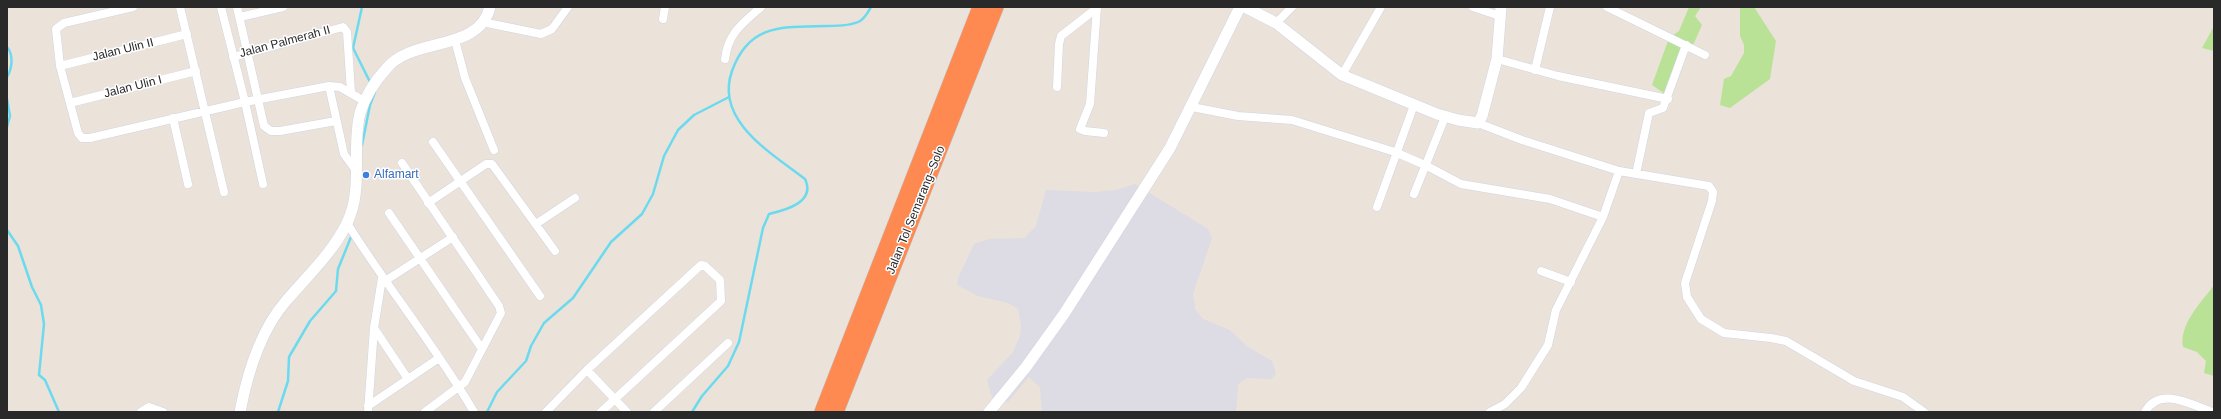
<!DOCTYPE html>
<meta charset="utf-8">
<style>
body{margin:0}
#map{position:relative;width:2221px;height:419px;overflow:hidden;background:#ebe2da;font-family:Helvetica,sans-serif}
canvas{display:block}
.frame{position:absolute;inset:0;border:8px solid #292929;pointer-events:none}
</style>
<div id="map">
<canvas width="2221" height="419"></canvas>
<div class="frame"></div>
</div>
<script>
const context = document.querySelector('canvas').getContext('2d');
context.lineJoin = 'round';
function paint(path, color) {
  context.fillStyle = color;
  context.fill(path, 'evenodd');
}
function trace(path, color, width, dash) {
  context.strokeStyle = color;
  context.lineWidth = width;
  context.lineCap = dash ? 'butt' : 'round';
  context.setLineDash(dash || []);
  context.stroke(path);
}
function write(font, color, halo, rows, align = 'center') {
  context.font = font + ' Helvetica,sans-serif';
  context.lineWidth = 3;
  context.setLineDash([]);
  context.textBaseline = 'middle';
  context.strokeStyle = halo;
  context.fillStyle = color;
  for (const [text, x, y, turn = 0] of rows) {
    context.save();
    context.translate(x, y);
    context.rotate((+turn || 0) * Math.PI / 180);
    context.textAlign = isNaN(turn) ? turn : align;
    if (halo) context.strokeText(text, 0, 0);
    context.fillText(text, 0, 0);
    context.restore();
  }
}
paint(new Path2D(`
 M1135,184l73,45 4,9 -19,56 2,15 8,10 27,11 18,17 24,14 4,13 -5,5 -24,-1 -9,6 -2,28h-194l-2,-25 -11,-10 -21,25 -16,-5 -5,-17 26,-28 7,-16 1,-11 -3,-16 -10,-6 -30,-7 -21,-11 1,-7 16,-34 15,-5 35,-1 12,-12 10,-36 48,2 22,-2z`), '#dddbe3');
paint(new Path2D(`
 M1689,7h12l-6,9 7,9 -8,18 -13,12 -16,39 -13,-9 17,-47 10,-7z
 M1740,7h14l22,34 -6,38 -40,29 -10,-3 4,-26 7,-3 13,-23v-8l-4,-9z
 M2214,26v25l-12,-3z
 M2214,285v91l-10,-3 2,-12 -9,-9 -14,-5c-4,-23 18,-44 31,-62z`), '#b9e296');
trace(new Path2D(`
 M362,7l-9,41 18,36
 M7,47c7,8 5,22 0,30
 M7,99l3,17 -3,11
 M362,145l8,-40 5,-13
 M7,230l11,16 14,41 9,18 3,19 -5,51 6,5 14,32
 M278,412l10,-31 1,-24 21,-36 26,-30 2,-22 13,-32
 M487,412l10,-20 29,-31 5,-15 13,-23 29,-25 38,-56 31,-28 11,-20 11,-38 14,-26 16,-15 35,-18
 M692,412l10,-16 26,-30 11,-24 24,-114 6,-14c17,-4 47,-12 36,-35 -32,-25 -91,-58 -73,-108 17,-48 51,-44 95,-45 9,0 24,0 33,-5 5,-3 8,-9 11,-14`), '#6cdaee', 2.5);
const street = new Path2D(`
 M133,7l-69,16 -8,6 4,37 18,67 4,5h8l155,-36 84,-16 11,1 24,14
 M180,7l44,185
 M221,7l24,95 18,82
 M237,7l27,119 7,5h9l56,-10
 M1097,7l-7,97 -10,25 5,2 19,2
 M1473,7l27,9
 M1607,7l98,48
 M240,17l43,-10
 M663,19l2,-12
 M482,22l59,12 11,-5 16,-22
 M1276,23l16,-16
 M455,40l10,38 29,72
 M233,57l110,-30 4,5 4,60
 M725,59c3,-26 18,-36 36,-52
 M1497,59l61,17 110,23
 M60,66l127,-32
 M1535,70l15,-63
 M1342,75l39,-68
 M329,86l15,68 13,18
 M1057,87l2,-43 2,-8 36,-28
 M70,103l126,-32
 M1192,107l46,9 54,4 103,32 32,14 34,18 89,15 53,18
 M173,118l15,66
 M1478,123l44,17 97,31 90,15 4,6 -1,9 -27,82 2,14 14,22 23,14 47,5 15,3 68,40 49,16 21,15
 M433,142l107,154
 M402,163l97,143 2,7 -36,69 -40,30
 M1636,174l13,-61 14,-5 23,-63
 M1414,194l31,-77
 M428,203l58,-39h6l63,87
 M1377,207l37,-102
 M389,213l93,136
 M347,223c40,64 89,124 127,189
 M536,224l39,-26
 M1541,271l30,11
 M385,281l68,-44
 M374,328l34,51
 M587,370l40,42
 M368,406l71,-48
 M141,412l8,-5 14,5
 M368,412l6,-84 8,-50
 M546,412l41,-42 114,-105 4,1 15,14 1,21 -120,111
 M654,412l74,-69
 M1490,412l15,-8 16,-16 27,-43 8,-35 47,-93 16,-46
 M2145,412c14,-26 45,-8 67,0`);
const secondary = new Path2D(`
 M1245,7l31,16 66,52 95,39 21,6 20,3 4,-7 15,-57 4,-52
 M240,412c7,-37 20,-81 46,-111 21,-25 46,-47 61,-78 17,-35 4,-74 13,-110 5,-16 15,-32 26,-44 26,-33 93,-16 104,-62
 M989,412l37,-45 38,-53 106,-166 70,-141`);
const highway = new Path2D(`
 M822,412l158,-405
 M836,412l160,-405`);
trace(street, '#d0d5e2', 9);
trace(secondary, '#d0d5e2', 12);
trace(highway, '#c3c3c3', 16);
trace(street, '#fff', 8);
trace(secondary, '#fff', 11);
trace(highway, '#fe8a52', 15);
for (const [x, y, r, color] of [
 [366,175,4,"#3f7fe0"]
]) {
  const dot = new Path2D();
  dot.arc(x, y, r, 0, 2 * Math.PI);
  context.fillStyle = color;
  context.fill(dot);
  trace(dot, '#fff', 1.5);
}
write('12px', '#292929', '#fff', [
 ["Jalan Palmerah II",285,42,-15],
 ["Jalan Ulin II",123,50,-14],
 ["Jalan Ulin I",133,87,-14],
 ["Jalan Tol Semarang–Solo",916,210,-68]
]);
write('12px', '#366cbe', '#fff', [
 ["Alfamart",374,175]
], 'left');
</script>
